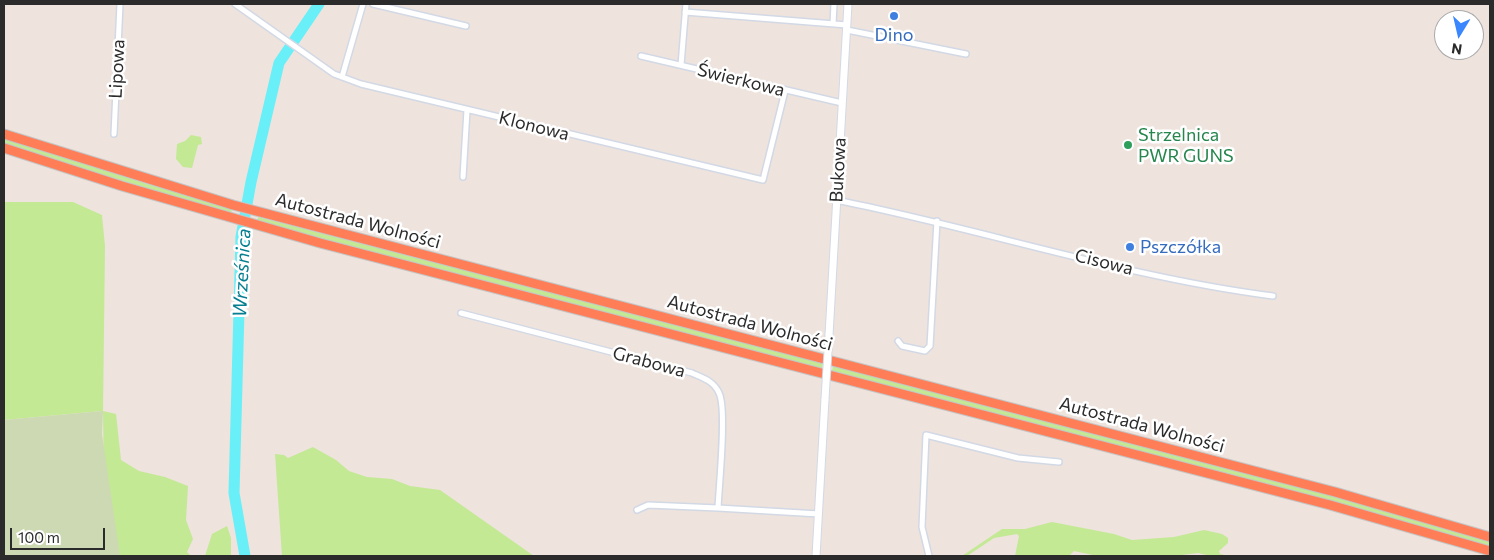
<!DOCTYPE html>
<meta charset="utf-8">
<style>
body{margin:0}
#map{position:relative;width:1494px;height:560px;overflow:hidden;background:#eee3dd;font-family:Commissioner,sans-serif}
canvas{display:block}
.frame{position:absolute;inset:0;border:5px solid #2b2b2b;pointer-events:none}
.north{position:absolute;left:1434px;top:10px;width:50px;height:50px;box-sizing:border-box;background:#fff;border:1px solid #aaa;border-radius:50%;rotate:189deg;font-size:14px;font-weight:700;line-height:20px;text-align:center;color:#2b2b2b}
.north::after{content:'';display:block;margin:auto;width:18px;height:22px;background:#3986ff;clip-path:polygon(50% 0,100% 100%,50% 72%,0 100%)}
.scale{position:absolute;left:10px;top:528px;width:95px;height:22px;box-sizing:border-box;border:2px solid #2b2b2b;border-top:0;padding-left:6px;font-size:15px;line-height:18px;white-space:nowrap;color:#2b2b2b;-webkit-text-stroke:4px #fff;paint-order:stroke}
</style>
<div id="map">
<canvas width="1494" height="560"></canvas>
<div class="frame"></div>
<div class="north">N</div>
<div class="scale">100 m</div>
</div>
<script>
const context = document.querySelector('canvas').getContext('2d');
context.lineJoin = 'round';
function paint(path, color) {
  context.fillStyle = color;
  context.fill(path, 'evenodd');
}
function trace(path, color, width, dash) {
  context.strokeStyle = color;
  context.lineWidth = width;
  context.lineCap = dash ? 'butt' : 'round';
  context.setLineDash(dash || []);
  context.stroke(path);
}
function write(font, color, halo, rows, align = 'center') {
  context.font = font + ' Commissioner,sans-serif';
  context.lineWidth = 5;
  context.setLineDash([]);
  context.textBaseline = 'middle';
  context.strokeStyle = halo;
  context.fillStyle = color;
  for (const [text, x, y, turn = 0] of rows) {
    context.save();
    context.translate(x, y);
    context.rotate((+turn || 0) * Math.PI / 180);
    context.textAlign = isNaN(turn) ? turn : align;
    if (halo) context.strokeText(text, 0, 0);
    context.fillText(text, 0, 0);
    context.restore();
  }
}
paint(new Path2D(`
 M191,135l10,2 1,7 -4,1 -6,23 -9,-1 -7,-8 1,-15 8,-3z
 M4,138l143,46 85,24 -1,6 -227,-70z
 M4,202h69l29,13 3,31 -2,165 13,3 5,46 18,11 26,6 23,9 -2,34 7,19 -6,13 4,4h-86l-2,-145 -99,9z
 M258,217l565,146 -1,6 -501,-130 -64,-18z
 M833,366l490,127 167,48v6l-168,-49 -490,-127z
 M313,447l23,13 13,11 18,6 25,2 18,7 30,4 94,66h-252l-7,-102 9,1 4,3z
 M1052,522l62,12 18,6 42,-3 30,-7 18,4 6,4v5l-9,8 1,3 9,2h-18l-13,-3 -24,3h-77l-23,-5 -5,5h-54l4,-20 -2,-2 -23,4 -27,18h-5l40,-27h23z
 M227,526l4,12v18h-26l7,-22z`), '#c3e995');
paint(new Path2D(`
 M103,411l-1,23 18,122h-116v-136z`), '#cdd9b2');
trace(new Path2D(`
 M245,556l-11,-63 7,-256 10,-55 28,-119 40,-59`), '#68eff8', 11);
const street = new Path2D(`
 M235,4l99,70 27,10 402,96 22,-89
 M373,4l93,22
 M685,12l162,13
 M833,24l1,-20
 M847,30l119,24
 M641,56l201,47
 M681,65l5,-61
 M342,77l21,-73
 M114,134l6,-130
 M463,177l4,-67
 M836,200c146,29 289,77 437,96
 M461,313l231,60c11,5 22,8 27,20 8,15 0,93 -1,115l101,6
 M898,341l4,5 23,5 5,-5 7,-125
 M637,510l11,-5 70,3
 M929,556l-7,-29 4,-92 92,23 41,4`);
const secondary = new Path2D(`
 M829,335l19,-331
 M816,556l9,-157`);
const highway = new Path2D(`
 M4,134l229,71 1102,287 155,45
 M4,148l118,38 198,57 1010,262 160,46`);
trace(street, '#d2d9e5', 8);
trace(secondary, '#d2d9e5', 9);
trace(highway, '#c4c4c4', 11);
trace(street, '#fff', 5);
trace(secondary, '#fff', 7);
trace(highway, '#ff7d57', 9);
const secondaryBridge = new Path2D(`
 M825,399l4,-64`);
trace(secondaryBridge, '#d2d9e5', 9, []);
trace(secondaryBridge, '#fff', 7);
for (const [x, y, r, color] of [
 [894,16,5,"#3f7fe0"],
 [1128,145,5,"#2e9e5b"],
 [1130,247,5,"#3f7fe0"]
]) {
  const dot = new Path2D();
  dot.arc(x, y, r, 0, 2 * Math.PI);
  context.fillStyle = color;
  context.fill(dot);
  trace(dot, '#fff', 2);
}
write('18px', '#366cbe', '#fff', [
 ["Dino",894,35],
 ["Pszczółka",1140,247,"left"]
]);
write('18px', '#2b2b2b', '#fff', [
 ["Lipowa",117,69,-87],
 ["Świerkowa",741,80,14],
 ["Klonowa",534,126,14],
 ["Bukowa",838,170,-87],
 ["Autostrada Wolności",358,221,15],
 ["Cisowa",1104,262,14],
 ["Autostrada Wolności",750,323,15],
 ["Grabowa",649,362,15],
 ["Autostrada Wolności",1142,425,15]
]);
write('18px', '#27864d', '#fff', [
 ["Strzelnica",1138,135],
 ["PWR GUNS",1138,156]
], 'left');
write('italic 19px', '#057e91', '#fff', [
 ["Wrześnica",242,273,-87]
]);
</script>
